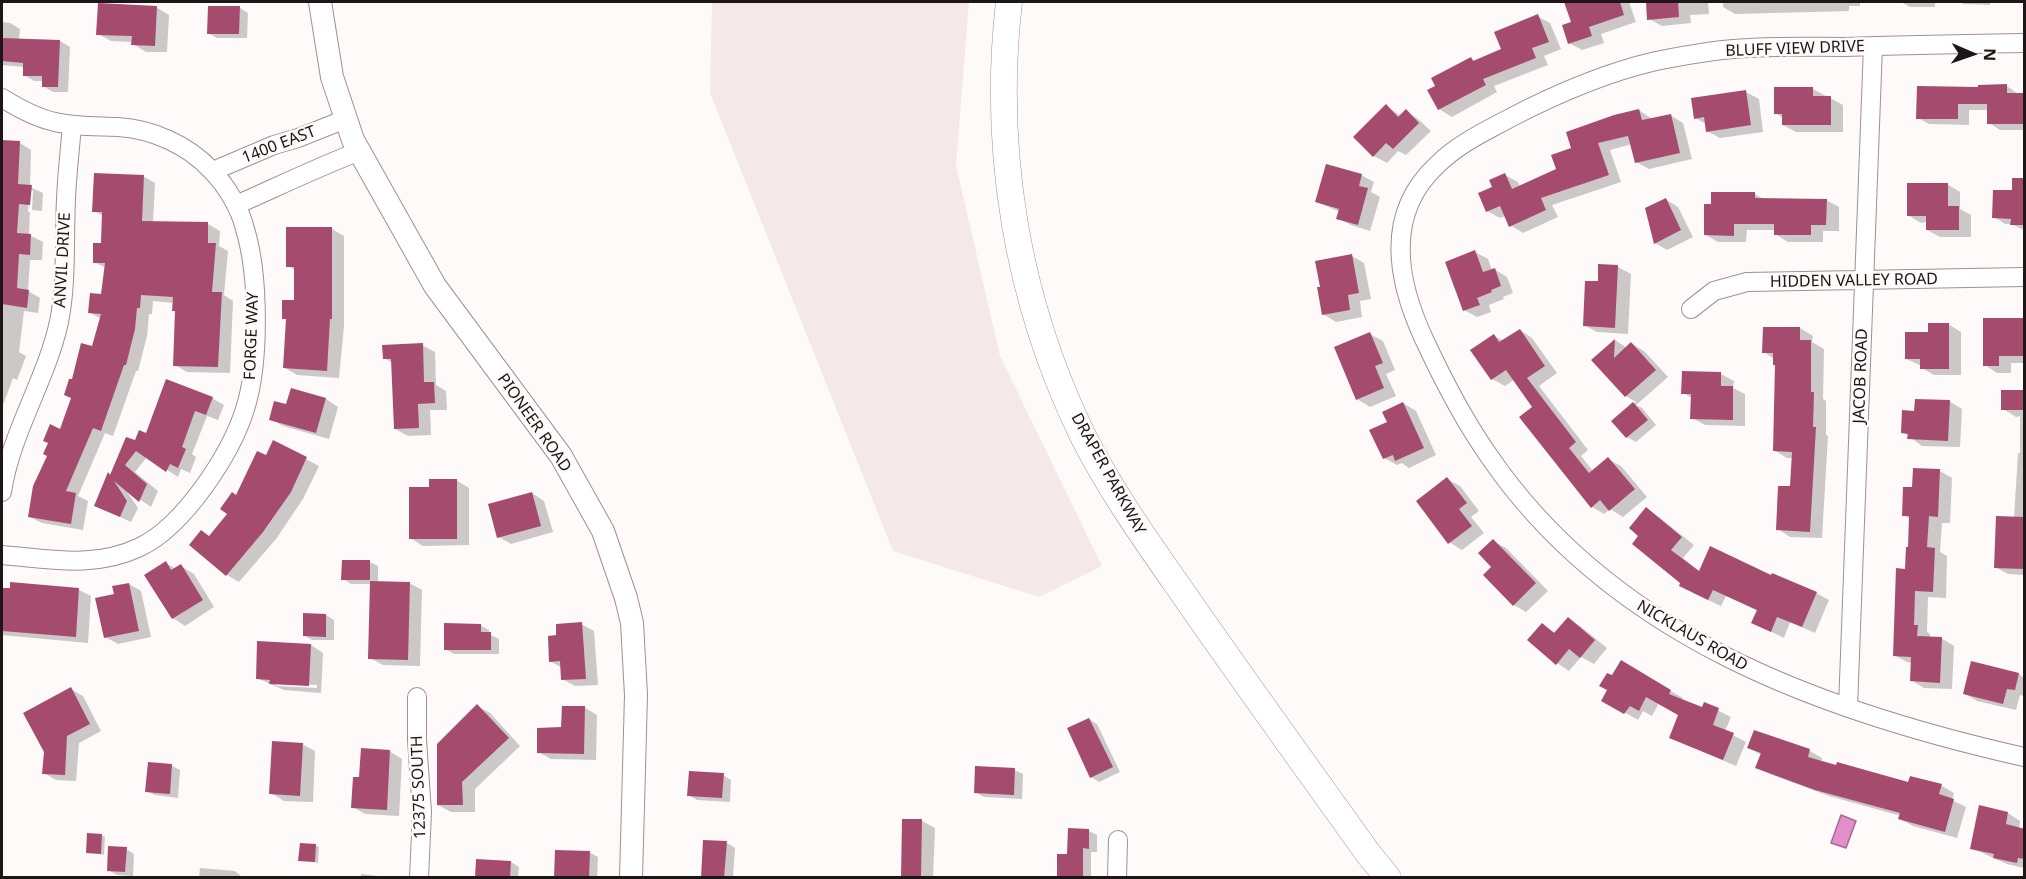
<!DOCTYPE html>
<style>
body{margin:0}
#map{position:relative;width:2026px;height:879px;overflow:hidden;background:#fffafa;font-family:"Noto Sans",sans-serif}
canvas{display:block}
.frame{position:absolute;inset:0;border:3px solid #1d1516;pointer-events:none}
.north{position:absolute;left:1942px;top:24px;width:60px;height:60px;-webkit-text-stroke:4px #fffafa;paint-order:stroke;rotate:92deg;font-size:16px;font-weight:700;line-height:24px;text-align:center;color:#1d1516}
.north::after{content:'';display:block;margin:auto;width:21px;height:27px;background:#1d1516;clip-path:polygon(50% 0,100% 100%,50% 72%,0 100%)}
</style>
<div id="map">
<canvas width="2026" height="879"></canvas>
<div class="frame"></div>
<div class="north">N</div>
</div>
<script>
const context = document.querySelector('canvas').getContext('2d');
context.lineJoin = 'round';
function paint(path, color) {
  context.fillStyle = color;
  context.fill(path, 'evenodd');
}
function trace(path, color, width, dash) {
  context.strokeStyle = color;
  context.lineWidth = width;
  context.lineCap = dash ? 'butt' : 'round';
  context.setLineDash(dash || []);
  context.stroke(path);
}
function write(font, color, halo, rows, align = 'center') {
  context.font = font + ' "Noto Sans",sans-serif';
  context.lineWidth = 5;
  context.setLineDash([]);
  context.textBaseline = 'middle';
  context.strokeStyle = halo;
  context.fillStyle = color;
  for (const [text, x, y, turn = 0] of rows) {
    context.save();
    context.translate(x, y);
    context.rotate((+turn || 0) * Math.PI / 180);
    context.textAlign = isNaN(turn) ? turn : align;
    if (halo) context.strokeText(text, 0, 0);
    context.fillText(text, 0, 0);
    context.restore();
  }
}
paint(new Path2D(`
 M712,2h257l-13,163 44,191 102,210 -63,31 -146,-46 -183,-458z`), '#f5e8e8');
const water = new Path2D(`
 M1841,815l15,6 -10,27 -15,-5z`);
paint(water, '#e28ec7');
trace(water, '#a76a92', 1.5);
paint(new Path2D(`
 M1565,2h64l7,20 -35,12 3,9 -22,7 -13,-7 4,-20z
 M1647,2h61l1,12 -19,1 1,8 -29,3 -13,-7z
 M1723,2h137v4h-11v5l-114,3 -12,-7z
 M1901,2h34v5h-25z
 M1959,2h31v3l-26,-1z
 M156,7l13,8 -2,37h-21l-13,-8v-2l-22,-1 -13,-7z
 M240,8l8,5 -1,25h-30l-9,-5z
 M1537,16l13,7 11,26 -17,7 4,9 -54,21 3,6 -45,25 -13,-8 32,-51 5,4 27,-12z
 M2,22l8,1 10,6 -1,11 41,1 10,6 -2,45h-15l-10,-6v-5h-9l-10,-6v-8l-22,-2z
 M2007,86l11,8h6v36h-24l-11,-7v-13h-20v15l-40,-1 -11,-6 62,-29z
 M1813,89l13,7v2h4l13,7v27h-47l-13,-7v-7l-8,-5z
 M1746,92l13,7 4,33 -43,6 -13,-7 -1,-7 -11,-6z
 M1386,106l15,10 5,-5 12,8 13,12 -25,24 -8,-4 -11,12 -13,-7z
 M1639,110l13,9 18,-4 13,8 9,36 -43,10 -13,-7 -4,-18 -22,6 11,32 -69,23 6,12 -35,16 -13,-8 -4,-9 -6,2 -13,-7 7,-23 11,-13 13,7 2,5 38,-17 15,-21z
 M2,142l18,1 11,7 -1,37 13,6 -1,18 -10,-1 1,-20h-3l-2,22h2l-1,23 14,7 -1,18h-12l-2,31 12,7 -2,15 -14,-2 -5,41 7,4 -9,24 -4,-2 -11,30z
 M1361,175l13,7 -3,10 9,5 -10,34 -19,-6 -13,-7 2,-6 -23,-10z
 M143,176l12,7 -2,39 55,2 12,7 -1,15 9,5 -4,44 9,6 -3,72 -43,-1 -12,-7 1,-53 -2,-9 -21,-2 -1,13h-3l-2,22 -9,35h-2l-23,65 -8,-3 -27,63 10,5 -5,29 -41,-7 -12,-6 42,-118 1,-18 20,-33 8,-29 -12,-7 14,-16 3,-28 -12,-6 9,-17v-29l-9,-5z
 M1947,184l13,8v17l11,6v22h-31l-13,-7v-8l-6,1 -13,-8z
 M2024,192v38l-13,-6h-6l-11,-7z
 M1755,194l10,6h61l13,7v24h-16v11h-35l-13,-8v-4h-28l-1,12h-28l-12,-7z
 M1665,199l13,8 15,30 -26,13 -12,-7z
 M332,229l12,7v90l-5,52 -42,-3 -12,-7 3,-47 -5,-3 13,-17v-31l-8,-4z
 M1475,252l13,7 4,11 2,-1 13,8 6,16 -10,4 1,2 -15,6 2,7 -14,5 -13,-7z
 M1352,256l12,7 7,36 -11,2 2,16 -26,5 -13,-8z
 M1600,266l18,1 13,7 -3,60 -31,-2 -13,-7 15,-42z
 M2024,319v44h-13v10h-14l-12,-8z
 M1948,324l13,8v43h-27l-12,-7v-2l-16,-7 24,-26z
 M1800,328l13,8 -1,6 12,7 -1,50 3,2v34l2,1 -6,102 -32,-1 -12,-8 14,-41 1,-30h-6l-13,-8 2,-84 -2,-7 -10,-7z
 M1520,330l12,8 25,35 -18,13 49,64 -7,6 12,15 15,-12 13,7 26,31 -24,20 -13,-8 -6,5 -12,-7 -58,-99 -19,-29 -10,7 -13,-7 2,-43 10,5z
 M1370,334l13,7 12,29 -9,4 10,22 -26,11 -13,-8z
 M1615,340l12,8 5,-4 12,7 24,26 -32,28 6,3 14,17 -20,17 -9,-5 -14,-16 23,-19 -10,-6 -33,-36z
 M422,345l13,7 1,33 10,6 1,19h-17l1,25 -23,1 -13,-7 -2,-66 -9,-5z
 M1683,373l38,1 13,7 -1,7 12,6v32l-40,-1 -13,-7v-20l-9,-5z
 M167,381l45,17 12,7 -6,15 -11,-4 -15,38 4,3 -6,16 -9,-4 -3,8 -31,-20 -12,15 23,19 -7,16 -25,-17 12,18 -7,14 -24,-11 2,-37 2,1 24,-33 11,-8z
 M292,390l34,9 12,8 -9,32 -46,-13 -12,-7 16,-13z
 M2024,391v184l-16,-1 -13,-7 19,-49 4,-65h2v-37l-4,1 -13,-8z
 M1949,401l13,8 -2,38 -38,-1 -19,-14z
 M1403,403l13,8 20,44 -27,13 -7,-5 -5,2 -13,-7 5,-35z
 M274,442l45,24 -16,33 -27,40 -37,43 -12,-7 -17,-38 20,-23 7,-17 30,-40z
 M1940,471l12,7 -2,45h-8l-2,29 7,4 -1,42 -18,-1 -1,35 3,2v4h11l13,8 -2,43 -28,-1 -13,-8 1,-17 -5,-1 -13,-7 15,-107 1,-29 -7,-4 11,-26z
 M1447,479l13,7 19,25 -8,6 13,16 -22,17 -13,-8z
 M456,480l13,8v57l-46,1 -13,-8 21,-50z
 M532,493l12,8 9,31 -42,12 -12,-7z
 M1646,509l13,8 35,28 -11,13 17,14 72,5 44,16 13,7 -14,33 -25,-11 -6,16 -31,-15 5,-12 -32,-15 -5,10 -28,-13 -53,-57z
 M1493,541l13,7 42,43 -22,21 -12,-7 -20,-38z
 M370,562l8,4v16l31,1 13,7 -2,76 -37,-1 -13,-7 1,-74h-20l-8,-5z
 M166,563l10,6 5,-3 13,8 20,33 -29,19 -12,-8z
 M129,584l12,7 10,46 -33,7 -13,-7 11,-41z
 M2,589l77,1 12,6 -3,47 -86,-8z
 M326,615l8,5v20h-22l-8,-5z
 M1568,619l12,7 27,22 -13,16 -13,-7 -12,14 -12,-8 -15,-38 14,8z
 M581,624l13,7 4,54 -23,1 -13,-7v-11l-12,-7 8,-24z
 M480,625l9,5v4l10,5v15h-45l-9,-5z
 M311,645l12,8 -2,40 -37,-3 -27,-12zM274,683l43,2v3l-40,-2z
 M1621,663l62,35 -1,2 21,9 2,-5 26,13 -6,14 21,11 -10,24 -52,-22 -13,-7 9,-22 -21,-12 -7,13 -9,-5 -5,9 -35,-20z
 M2019,674l5,4v18l-4,-1 -4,15 -39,-9 -12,-7z
 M71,689l12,7 18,35 -22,12 -3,38 -20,-1 -12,-7z
 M477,706l13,7 30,33 -45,43v23h-24l-13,-7z
 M584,707l13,8 -1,45 -45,-1 -13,-7z
 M1089,719l8,5 23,48 -21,10 -8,-5z
 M1755,732l55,19 12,7 -1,4 88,22 2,-6 31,8 12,7 -2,7 14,7 -9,31 -44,-12 -13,-7 1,-3 -72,-20 -59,-22 -13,-7 4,-12 -12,-7z
 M302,744l13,7 -2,51 -29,-1 -13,-8z
 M389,751l13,8 -3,57 -34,-2 -12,-7 8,-28z
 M172,766l8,4 -2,28 -23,-3 -8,-4z
 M1014,770l9,4 -1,25 -38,-2 -9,-5z
 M723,775l8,5 -1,22 -33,-2 -8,-5z
 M1980,807l28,6 12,8 -1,8 5,1v38l-17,-4 -36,-16z
 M904,820l18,1 13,7 -2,50h-31z
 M1089,831l8,4v17h-6v26h-33l11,-22z
 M101,835l4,2 -1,18 -17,-3z
 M727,843l8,5 -2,30h-31z
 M315,845l4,2 -1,16 -18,-3z
 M126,849l8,5 -1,22 -16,-1 -9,-5z
 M589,852l9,5 -1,21h-42z
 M511,862l8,5 -1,11h-42z
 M200,868l35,3 8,7h-44z
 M361,874l26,3 2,1h-28z`), '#0003');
paint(new Path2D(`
 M1564,2h56l4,13 -35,12 3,9 -24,8 -6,-19 9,-3z
 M1646,2h32l1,15 -32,3z
 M98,3l59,3 -2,40 -24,-1 1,-9 -36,-1z
 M208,6h32l-1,28h-32z
 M1538,14l11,28 -17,6 4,10 -53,21 3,6 -48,25 -11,-20 8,-4 -4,-8 40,-21 2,4 28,-12 -7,-17z
 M2,38l58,2 -2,47h-16v-11h-19v-13l-21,-2z
 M2007,84v9h18v31h-38v-20h-29v15h-42l1,-33 61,1v-2z
 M1774,87h39v9h18v29h-49v-11h-8z
 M1746,90l5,35 -45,7 -2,-15 -10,2 -3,-21z
 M1386,104l12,13 8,-8 13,14 -26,26 -7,-6 -13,14 -20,-20z
 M1639,109l3,11 29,-6 9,39 -45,10 -7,-27 -30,7 11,32 -68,23 5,12 -37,17 -9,-21 -14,6 -8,-19 14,-6 -3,-7 16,-7 7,16 44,-20 -5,-14 20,-7 -5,-16 48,-17z
 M2,140l18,1 -2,43 14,1 -2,20 -11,-1 -2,29 14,1 -1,21 -11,-1 -2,34 12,2 -2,18 -25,-4z
 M1326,164l36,10 -3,12 9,2 -10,37 -22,-6 3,-10 -24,-7z
 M94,173l50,2 -2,46 66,1v21h8l-4,49h10l-4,75 -45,-1 2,-55h-3l1,-14 -32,-2 -1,13h-3l-2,21 -9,36h-2l-23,66 -8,-3 -27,63 10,2 -5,31 -43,-7 5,-31 14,-30 -4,-2 5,-11 -5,-2 7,-17 10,5 11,-31 -7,-3 5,-16h3l9,-36 11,3 9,-32 -13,-1 2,-20 11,1 4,-31h-12v-20h8l1,-31h-10z
 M2012,178h13v47h-15l1,-6 -19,-1 1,-28h19z
 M1907,183h41v23h11v24h-33v-14h-19z
 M1711,192h44v6l72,1 -1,26h-15v10h-37v-11h-40v12l-30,-1v-31h7z
 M1666,198l15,32 -27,14 -9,-36z
 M286,227h46v92h-2l-3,52 -44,-3 3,-49h-4v-19h12v-33h-8z
 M1475,250l8,22 12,-4 6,18 -10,4 1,2 -15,6 3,7 -17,6 -18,-49z
 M1352,254l7,39 -11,2 2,15 -28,5 -5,-28h3l-5,-26z
 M1598,264l20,1 -3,63 -32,-2 2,-45h13z
 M1983,318h42v38h-26v10h-16z
 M1928,323h21v46h-29v-10h-15v-27h23z
 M1763,327h37v13h11v52h3l-1,35h3l-6,105 -34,-2 2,-44h12l2,-34 -19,-1 2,-86h-2v-12h-11z
 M1520,329l25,37 -18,12 49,64 -7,6 20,25 19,-16 27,32 -26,22 -9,-11 -9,8 -72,-91 13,-10 -26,-37 -15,10 -21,-30 24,-16 5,8z
 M1370,332l13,31 -8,3 9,22 -28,12 -22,-53z
 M1615,339l-1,19 17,-16 25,28 -31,27 -34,-37z
 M423,343l1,39h10l1,21 -17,1 1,24 -25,1 -3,-70h-8l-1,-14z
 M1682,371l39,1v14h12v34l-43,-1 1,-25h-10z
 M166,379l47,18 -7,18 -11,-4 -13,36 4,2 -8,19 -8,-4 -4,8 -30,-21 -11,14 22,19 -8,18 -25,-21 13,20 -7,16 -26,-11 14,-34 2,3 16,-38 9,3 4,-10 7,3z
 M291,388l35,10 -10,35 -47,-13 5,-19 12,3z
 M2001,390h24v20h-24z
 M1915,399l35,1 -2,41 -41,-2 1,-5 -7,-1 1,-23 12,1z
 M1403,402l21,46 -29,13 -2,-6 -10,4 -14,-29 18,-8 -5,-10z
 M1633,402l15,18 -22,18 -15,-17z
 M273,440l34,17 -16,35 -28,40 -37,44 -37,-31 12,-15 8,6 18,-22 -7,-5 12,-17 4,3 21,-44 9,4z
 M1913,468l27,1 -2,48 -9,-1 -2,31 8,1 -2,44 -18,-1 -1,34h4l-1,11 25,1 -2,46 -30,-2 1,-24 -18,-1 3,-88 9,1 1,-22h2l1,-31h-7l1,-29h9z
 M1447,477l20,26 -8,6 13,17 -24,18 -32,-43z
 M429,479h28v60h-48v-52h20z
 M532,492l9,34 -44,12 -9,-34z
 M1646,507l36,30 -11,13 28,21 11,-25 61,29 1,-2 45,19 -15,35 -25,-10 -6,15 -20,-9 6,-13 -44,-20 -5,10 -29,-14 1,-3 -48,-39 6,-8 -9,-8z
 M1996,516l29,1v52l-31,-1z
 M1493,539l43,44 -23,23 -30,-31 8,-8 -13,-14z
 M342,560h28v20h-29z
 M166,561l5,9 10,-6 22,36 -31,19 -28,-44z
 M370,581l40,1 -2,78 -40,-1z
 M10,582l69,6 -3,49 -74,-6v-43h8z
 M129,583l10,48 -35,7 -9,-40 19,-4 -2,-8z
 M303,613l23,1v23l-23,-1z
 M1568,617l27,23 -15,18 -11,-9 -13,16 -29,-25 15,-17 12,10z
 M582,622l4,57 -25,1 -1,-19 -11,1 -1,-26 8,-1v-11z
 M444,623l37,1v8h10v18h-47z
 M257,641l54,3 -2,42 -40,-2 1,-4 -14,-1z
 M1621,660l50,30 -2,4 33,13 2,-5 15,6 -6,17 21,8 -11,27 -54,-22 9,-23 -32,-18 -7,14 -9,-5 -6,8 -23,-13 6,-11 -8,-4 8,-13 5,2z
 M1971,661l48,12 -4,17 -8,-1 -4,15 -40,-10z
 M71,687l19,37 -23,12 -2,39 -23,-1 2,-22 -21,-39z
 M477,704l32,34 -47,44 1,23h-26v-61z
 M562,706h23l-1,48 -47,-1v-25l24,-1z
 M1089,718l24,49 -23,11 -23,-50z
 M1754,730l56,19 -2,8 28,8 1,-3 71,20 2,-6 32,8 -3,10 15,5 -9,33 -47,-13 2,-6 -85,-23 -60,-22 6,-15 -14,-5z
 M272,741l31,2 -3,53 -31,-2z
 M361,748l29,2 -3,60 -36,-2 2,-31h6z
 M148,762l24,2 -2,30 -25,-2z
 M975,766l40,2 -1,27 -40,-2z
 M689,771l35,2 -2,25 -35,-2z
 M1979,805l29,7 -2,12 19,5v30l-7,-1 -1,5 -24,-5 1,-4 -24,-5z
 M902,819h20l-1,59h-20z
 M1068,828l21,1v20l-6,-1v30h-26v-24h10z
 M87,833l15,1 -1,20 -15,-1z
 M703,840l24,1 -3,37h-23z
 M300,843l16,1 -1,18 -17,-1z
 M108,846l19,1 -2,25 -18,-1z
 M555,850l35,1 -1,27h-35z
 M476,859l35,2 -1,17h-35z`), '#a54c6e');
const minor = new Path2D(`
 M2024,43c-60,1 -120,2 -180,4 -32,0 -64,-1 -95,1 -31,1 -63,7 -93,13 -52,12 -100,33 -146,57 -26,14 -52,26 -73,47 -53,49 -40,116 -13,174 19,41 39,80 65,117 123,180 331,255 535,301
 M2,98c16,10 34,20 53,24 21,5 42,4 63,5 34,2 70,18 93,43 15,15 29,38 34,59 14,46 15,133 0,180 -14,45 -61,117 -105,138 -46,22 -90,12 -138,8
 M213,171l61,-26 24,-7 48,-19
 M236,205c41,-18 82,-38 124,-54
 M1691,309l23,-18 33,-9 277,-5
 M2,492c9,-60 44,-111 57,-170 8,-40 5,-82 7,-123 1,-25 4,-49 6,-74
 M417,697v43l5,72 -3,66
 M1848,707l25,-661
 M1117,878l1,-38`);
const tertiary = new Path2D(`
 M320,2l12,75 21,63 82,146 126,170 42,75 23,67 6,25 4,72 -5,183`);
const secondary = new Path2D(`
 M1009,2c-17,148 8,298 73,432 29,58 68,112 105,165 59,85 120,169 180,253l21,26`);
trace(minor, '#a38f8f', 20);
trace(tertiary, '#a38f8f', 24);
trace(secondary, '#a38f8f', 27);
trace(minor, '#fff', 18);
trace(tertiary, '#fff', 22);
trace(secondary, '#fff', 26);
write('16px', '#1d1516', '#fffafa', [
 ["BLUFF VIEW DRIVE",1795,49,-2],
 ["1400 EAST",279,145,-21],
 ["ANVIL DRIVE",63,260,-87],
 ["HIDDEN VALLEY ROAD",1854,281,-1],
 ["FORGE WAY",252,336,-88],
 ["JACOB ROAD",1861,376,-88],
 ["PIONEER ROAD",534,423,55],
 ["DRAPER PARKWAY",1108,474,61],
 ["NICKLAUS ROAD",1692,636,30],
 ["12375 SOUTH",419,787,-92]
]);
</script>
